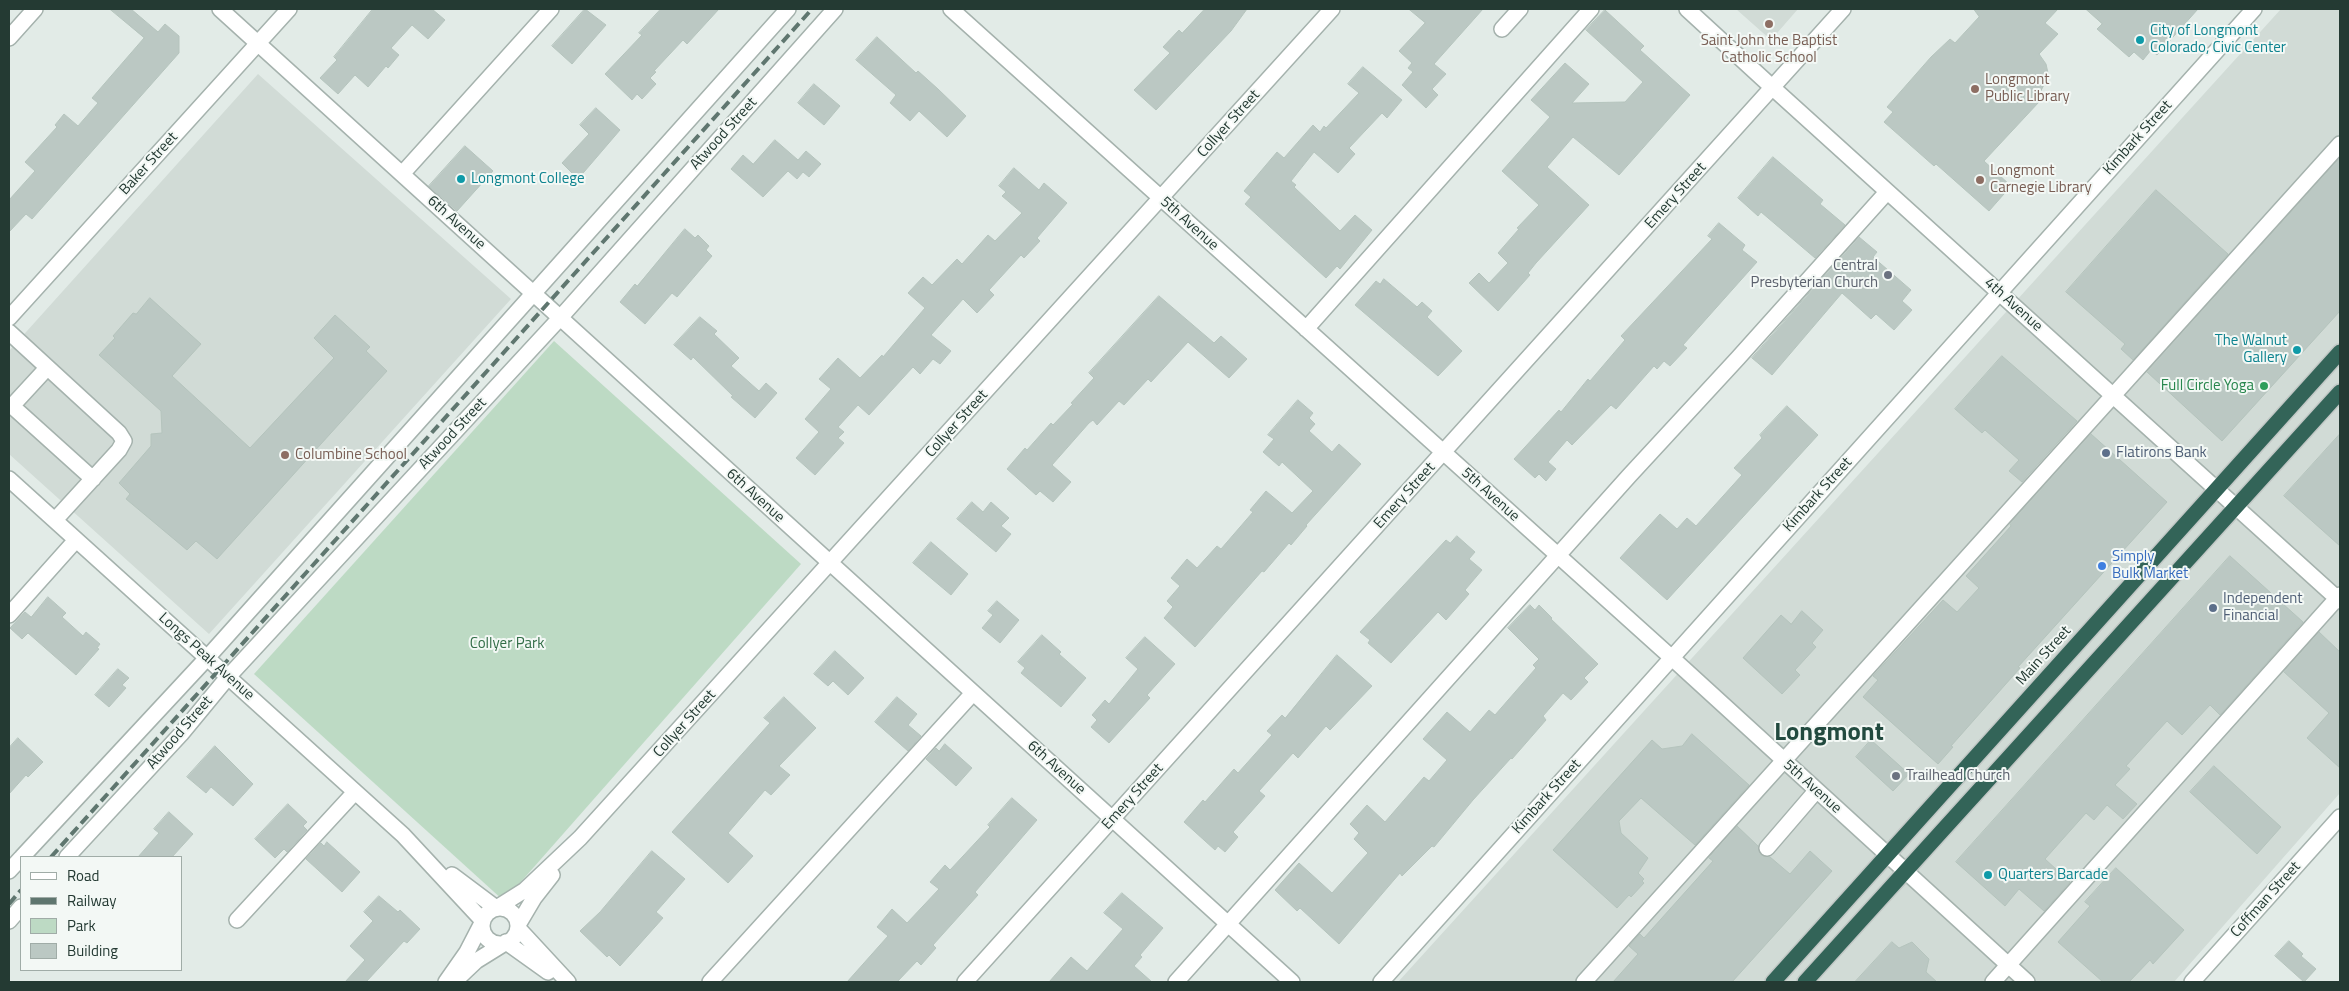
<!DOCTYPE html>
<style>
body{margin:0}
#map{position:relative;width:2349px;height:991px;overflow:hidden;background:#e2ebe7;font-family:"Titillium Web",sans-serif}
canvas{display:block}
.frame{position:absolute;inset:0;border:10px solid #243a33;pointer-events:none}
.legend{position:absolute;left:20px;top:856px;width:162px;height:115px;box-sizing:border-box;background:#f3f8f5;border:1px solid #a0aca7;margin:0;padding:6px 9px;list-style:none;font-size:15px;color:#243a33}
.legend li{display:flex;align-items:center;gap:10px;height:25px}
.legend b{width:25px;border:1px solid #a0aca7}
</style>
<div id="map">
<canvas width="2349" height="991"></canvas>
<div class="frame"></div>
<ul class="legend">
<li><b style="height:6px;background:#fff"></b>Road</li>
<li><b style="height:6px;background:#5f766f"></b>Railway</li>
<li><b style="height:14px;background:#bddac4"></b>Park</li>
<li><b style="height:14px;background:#bbc8c3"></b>Building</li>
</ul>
</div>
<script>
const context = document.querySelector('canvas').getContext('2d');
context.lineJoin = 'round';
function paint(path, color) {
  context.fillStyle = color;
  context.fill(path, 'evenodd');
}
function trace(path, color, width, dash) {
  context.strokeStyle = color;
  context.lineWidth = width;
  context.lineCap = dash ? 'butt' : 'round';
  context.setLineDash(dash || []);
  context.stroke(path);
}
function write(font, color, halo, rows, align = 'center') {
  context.font = font + ' "Titillium Web",sans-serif';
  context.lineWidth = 4;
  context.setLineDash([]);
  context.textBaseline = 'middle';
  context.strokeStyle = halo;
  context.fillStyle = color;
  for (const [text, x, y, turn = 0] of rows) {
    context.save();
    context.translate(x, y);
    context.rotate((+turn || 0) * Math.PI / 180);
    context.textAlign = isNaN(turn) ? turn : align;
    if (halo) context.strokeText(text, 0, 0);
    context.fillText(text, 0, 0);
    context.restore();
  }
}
paint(new Path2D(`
 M1736,9h62l-27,31z
 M2281,9h59v784l-166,189h-776z
 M258,74l253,225 -302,335 -200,-180v-103z`), '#d1dbd6');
paint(new Path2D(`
 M554,341l247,223 -297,337 -250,-227z`), '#bddac4');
const building = new Path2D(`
 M110,9h21l27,23 7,-8 14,12v17l-147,166 -6,-5 -17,18v-32l26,-29 -10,-9 32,-35 -2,-2 9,-11 14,12 20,-23 -6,-5 52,-60z
 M373,9h59l13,11 -17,19 -16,-14 -21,23 8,7 -11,13 -2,-2 -18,21 -13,-12 -17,19 -18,-16 17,-18 -3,-3z
 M585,9l21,16 -34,39 -20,-18z
 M661,9h58l-32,35 -4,-4 -29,31 2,1 -6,6 6,6 -14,15 -5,-5 -5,6 -27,-26 37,-39 -3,-2z
 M1205,9h42l-16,22 -75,79 -22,-20 36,-37 -7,-6 16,-17 3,3z
 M1409,9h74l-49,55 12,10 -14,15 6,6 -12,13 -24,-23 11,-13 -5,-4 4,-5 -13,-12 26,-28z
 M1974,9h84l-13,14 13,11 -19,20 7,10 2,9 -3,10 -8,15 2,4 -55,59 27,25 -22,25 -53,-47 -2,2 -50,-44 9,-10 -6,-5 44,-50 19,-18 5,4 24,-26z
 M2086,9h112l-41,46 -6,-5 -8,10 -9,-8 -5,5 -32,-28 5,-5z
 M1605,10l39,36 -4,4 50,45 -71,80 -46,-38 -26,30 42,38 -53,58 -8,10 2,2 -32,36 -29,-28 10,-10 10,10 19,-20 -10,-10 21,-24 -2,-1 22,-23 -37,-34 48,-54 -19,-17 34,-37 24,21 -17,19 53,-1 18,-20 -57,-52z
 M877,37l39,36 2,-2 20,18 28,27 -19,21 -28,-26 -9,10 -20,-18 6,-8 -40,-35z
 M1363,67l39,33 -15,18 -5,-5 -33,35 6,6 -17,19 -24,-21 -23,29 5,4 -2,2 46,44 15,-16 17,15 -32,39 -3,-3 -11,12 -81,-74 6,-7 -7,-6 33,-39 7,6 29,-33 7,7 4,-6 2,2 33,-35 -11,-9z
 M814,84l26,22 -16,19 -26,-22z
 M596,108l24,22 -42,49 -16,-16 27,-29 -9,-9z
 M775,140l23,20 8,-9 15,13 -12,13 -6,-5 -6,7 -9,-8 -25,26 -32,-28 12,-14 10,9z
 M465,146l28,25 -36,40 -28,-25z
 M1773,157l50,43 -3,4 25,21 -30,33 -54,-46 -3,4 -20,-18z
 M2340,158v153l-118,130 -75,-69z
 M1014,168l25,22 5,-7 23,20 -30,35 3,3 -16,17 -3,-3 -32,35 5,5 -17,18 -14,-14 -32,36 20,16 -11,13 -7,-5 -13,15 -7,-7 -44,48 -11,-10 -20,22 6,5 -6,6 6,5 -29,32 -19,-17 23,-26 -14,-13 26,-30 -12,-10 19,-21 22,20 22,-23 1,2 42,-49 -17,-15 15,-16 9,8 25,-26 5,5 26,-29 7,6 27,-28 -20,-17 4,-4 -7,-6z
 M2156,190l72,64 -95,106 -12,-11 4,-5 -59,-52z
 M1719,223l26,22 -3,5 15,12 -74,83 4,3 -17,18 -6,-5 -7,8 -3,-3 -38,43 -5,-4 -39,40 -5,-5 -19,22 8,7 -10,12 -7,-7 -4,4 -21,-19 45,-49 2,2 27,-33 2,2 35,-41 -4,-4 91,-97 -4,-3z
 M685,229l10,9 3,-3 11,11 -3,4 6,6 -35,41 -5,-4 -27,31 -25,-22 15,-18 2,2z
 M1859,237l18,15 -4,5 38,33 -9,11 10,9 -18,20 -18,-16 -5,5 -29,-26 -70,82 -20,-17z
 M1384,279l33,28 5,-5 10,9 -5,6 35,34 -24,25 -83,-71 21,-24 4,3z
 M1159,296l55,47 7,-7 26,23 -18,19 -41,-36 -37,40 -3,-3 -24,26 -5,-4 -22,24 -4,-5 -4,3 -37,42 19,17 -18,20 -13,-11 -4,4 -29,-26 18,-21 2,2 24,-27 2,2 20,-21 -2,-1 23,-25 -5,-5z
 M150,298l51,46 -29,32 78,72 84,-90 -20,-20 21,-23 35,32 -4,4 21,20 -170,188 -21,-18 -9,9 -61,-51 4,-5 -11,-11 32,-37v-12l11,-1 -1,-22 -62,-56 16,-17 -2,-2 20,-23 3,1z
 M700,317l17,14 -3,3 25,24 -8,8 28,25 7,-8 11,10 -22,25 -24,-21 2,-1 -40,-39 -2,3 -17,-15z
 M2002,356l75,65 -55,61 -13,-11 10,-11 -34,-30 -3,3 -27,-24z
 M1298,400l15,13 -4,5 6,6 -6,7 23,21 7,-8 22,20 -55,61 1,1 -16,19 -2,-2 -25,29 -2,-1 -67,76 -31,-29 9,-11 -6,-6 13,-15 -9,-8 16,-19 10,9 20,-22 4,3 32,-37 -3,-2 16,-19 26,22 21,-22 -31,-29 -3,4 -16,-14 11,-13 -6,-4z
 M1787,406l31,29 -151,165 -47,-42 40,-44 17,15 10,-11 9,8 46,-51 -8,-7 28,-30 -2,-3z
 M2091,434l76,68 -149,165 2,1 -69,78 2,1 -15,17 -75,-67 15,-17 -5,-4 70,-76 14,12 22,-24 -13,-12 45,-50 -1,-2z
 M2340,434v112l-56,-50z
 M972,502l11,10 8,-10 18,16 -8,8 10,8 -15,18 -39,-33z
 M1457,536l18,16 -6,7 13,11 -17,20 4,4 -23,26 -8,-8 -47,51 -23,-20 2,-3 -10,-8 86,-92 4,3z
 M931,542l37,32 -17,21 -38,-32z
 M2230,556l73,66 -83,93 -10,-10 -28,30 -15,-14 -41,45 4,3 -15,16 22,19 -14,15 -16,-14 -13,15 -8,-7 -41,46 25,23 -26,29 -25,-22 -14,17 -49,-44z
 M48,597l18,16 -4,4 21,19 3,-4 14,12 -3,4 2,1 -23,26 -48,-42 -6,6 -12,-11 15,-16 6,5z
 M997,601l22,19 -19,23 -18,-15 11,-13 -5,-4z
 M1530,605l5,5 4,-5 13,13 -1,1 47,45 -14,14 4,4 -17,18 -8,-7 -20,23 3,4 -34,39 -1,-1 -38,42 -39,47 -2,-1 -30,30 -2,-3 -61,71 -39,-36 -3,3 -22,-21 24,-27 33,30 36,-40 -14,-14 5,-6 -9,-9 17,-19 18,17 39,-45 5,4 18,-21 -24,-21 24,-27 23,20 19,-22 6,5 41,-47 -3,-3 6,-6 -31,-31z
 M1802,611l21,19 -11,13 4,4 -21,23 5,5 -18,19 -39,-36 38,-43 10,9z
 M2319,632l21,20v116l-33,-30 22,-25 -45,-41z
 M1042,635l19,17 -2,2 27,24 -25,29 -40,-34 4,-5 -7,-6z
 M1145,637l30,27 -28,31 3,3 -41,45 -18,-16 6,-7 -5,-5 13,-15 4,4 29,-35 -12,-11z
 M835,651l29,27 -16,17 -15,-14 -5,5 -14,-12z
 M1337,655l35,31 -42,44 -4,-4 -28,32 -5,-5 -34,38 6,5 -32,36 5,5 -13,15 -7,-6 -3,4 -31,-28 19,-22 2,2 29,-33 4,4 34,-38 -5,-4 15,-16 3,3z
 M118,669l11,9 -7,7 4,3 -17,19 -14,-12z
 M784,697l32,31 -37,38 11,9 -19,20 -6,-5 -37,43 25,23 -25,27 -56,-51 98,-109 -6,-5z
 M897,697l20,17 -9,11 13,11 -13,15 -33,-29z
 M1692,734l57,51 -54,60 -54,-47 -22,23 2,12 27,25 -10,15 6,6 -2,2 2,2 -13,14 -2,-2 -12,13 -64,-58 99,-110 10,9 20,-3z
 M18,738l25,24 -15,15 -2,-2 -17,19v-46z
 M1871,740l38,34 -16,17 -37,-34z
 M945,744l27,24 -16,18 -30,-27 10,-11 3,3z
 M215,746l38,38 -20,22 -22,-19 -5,6 -19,-16z
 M2214,766l67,61 -24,27 -67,-62z
 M1012,798l25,22 -62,72 3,3 -45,50 3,3 -15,17 -4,-4 -20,21h-50l41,-46 -11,-9 15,-18 15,14 32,-34 -9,-7 15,-17 5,5 40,-43 -2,-2z
 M288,804l19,18 -4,4 4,4 -20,22 -3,-3 -9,9 -20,-19z
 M169,812l24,22 -21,23h-34l21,-24 -5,-4z
 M1737,826l21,20 3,9 9,2 20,17 20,-23 22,20 -100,111h-119l25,-28 -9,-8 11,-12 4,4 69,-77 -4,-3z
 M327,842l33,30 -18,20 -36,-33 15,-16 3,3z
 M652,851l33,28 -29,33 7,6 -43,48 -11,-11 -2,2 -27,-26 20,-19z
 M2116,868l68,62 -31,34 -3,-4 -21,22h-26l-45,-40 32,-36 -5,-4z
 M1122,893l41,35 -23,27 2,2 -8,9 18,16h-103l22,-25 16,14 36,-42 -19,-16z
 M379,896l19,16 2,-2 20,19 -13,14 -3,-2 -38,41h-21l20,-22 -15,-14 23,-25 -9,-9z
 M2289,941l14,13 -2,2 15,13 -12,13 -29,-26z
 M1892,942l7,6 13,-6 17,17 -3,13 11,10h-82z`);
paint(building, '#bbc8c3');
trace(building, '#b5c4bd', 1);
const minor = new Path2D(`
 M220,9l1072,973
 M951,9l721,649 355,324
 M1687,9l86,79 567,513
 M1502,29l18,-20
 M9,38l26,-29
 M402,174l149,-165
 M9,318l280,-309
 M1306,329l285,-320
 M9,332l110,101 5,8 -5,9 -64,70
 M47,368l-35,38 81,73
 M9,479l394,356 80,86
 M9,615l67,-75
 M1767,848l49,-57
 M22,857l185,-199 581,-649
 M67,857l114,-123 47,-57 332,-359 275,-309
 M9,871l12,-13
 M452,875l44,33
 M498,907l27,-17 55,-52 752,-829
 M482 926a18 18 0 1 1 36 0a18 18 0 1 1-36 0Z
 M237,920l118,-128
 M9,921l12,-14
 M518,925l16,-27 18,-23
 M518,928l50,54
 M506,942l42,30
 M456,980l20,-19 29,-18
 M446,982l21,-30 15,-29
 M710,982l263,-289
 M965,982l878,-973
 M1176,982l453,-506 109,-118 149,-166
 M1381,982l873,-973
 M1584,982l756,-838
 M1993,982l347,-387
 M2192,982l148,-165`);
const highway = new Path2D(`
 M1773,982l567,-630
 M1805,982l535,-590`);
trace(minor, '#a5b2ad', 18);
trace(highway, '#c2c8c6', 18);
trace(minor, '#fff', 15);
trace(highway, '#336458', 15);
trace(new Path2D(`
 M51,857l761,-848
 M9,904l12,-14`), '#5f766f', 4, [10, 5]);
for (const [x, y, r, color] of [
 [1769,24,5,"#8d6e63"],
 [2140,40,5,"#0f9aa8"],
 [1975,89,5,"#8d6e63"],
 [461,179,5,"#0f9aa8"],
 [1980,180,5,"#8d6e63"],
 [1888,275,5,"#6b7280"],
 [2297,350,5,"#0f9aa8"],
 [2264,386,5,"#2e9e5b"],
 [2106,453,5,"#5c6f8a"],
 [285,455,5,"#8d6e63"],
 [2102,566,5,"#3f7fe0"],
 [2213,608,5,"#5c6f8a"],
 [1896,776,5,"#6b7280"],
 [1988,875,5,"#0f9aa8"]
]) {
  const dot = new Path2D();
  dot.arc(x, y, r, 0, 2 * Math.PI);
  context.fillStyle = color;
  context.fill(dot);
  trace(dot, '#f3f8f5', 2);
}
write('15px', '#0d838f', '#f3f8f5', [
 ["City of Longmont",2150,31],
 ["Colorado, Civic Center",2150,48],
 ["Longmont College",471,179],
 ["The Walnut",2287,341,"right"],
 ["Gallery",2287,358,"right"],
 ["Quarters Barcade",1998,875]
], 'left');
write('15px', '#785e54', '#f3f8f5', [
 ["Saint John the Baptist",1769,41,"center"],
 ["Catholic School",1769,58,"center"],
 ["Longmont",1985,80],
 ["Public Library",1985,97],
 ["Longmont",1990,171],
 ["Carnegie Library",1990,188],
 ["Columbine School",295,455]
], 'left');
write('15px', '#243a33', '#f3f8f5', [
 ["Collyer Street",1229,124,-48],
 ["Atwood Street",724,134,-48],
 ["Kimbark Street",2138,138,-48],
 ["Baker Street",149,164,-48],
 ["Emery Street",1676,196,-48],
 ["6th Avenue",456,223,42],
 ["5th Avenue",1189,224,42],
 ["4th Avenue",2013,305,42],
 ["Collyer Street",957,424,-48],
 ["Atwood Street",453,434,-47],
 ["5th Avenue",1490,495,42],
 ["Kimbark Street",1818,495,-48],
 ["6th Avenue",755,496,42],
 ["Emery Street",1405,496,-48],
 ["Main Street",2044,656,-48],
 ["Longs Peak Avenue",206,657,42],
 ["Collyer Street",685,724,-48],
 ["Atwood Street",180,733,-49],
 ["6th Avenue",1056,768,42],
 ["5th Avenue",1812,787,42],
 ["Emery Street",1133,797,-48],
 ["Kimbark Street",1547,797,-48],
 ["Coffman Street",2266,900,-48]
]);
write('15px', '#5b616d', '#f3f8f5', [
 ["Central",1878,266],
 ["Presbyterian Church",1878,283],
 ["Trailhead Church",1906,776,"left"]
], 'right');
write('15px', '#27864d', '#f3f8f5', [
 ["Full Circle Yoga",2254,386]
], 'right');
write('15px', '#4e5e75', '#f3f8f5', [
 ["Flatirons Bank",2116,453],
 ["Independent",2223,599],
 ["Financial",2223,616]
], 'left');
write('15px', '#366cbe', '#f3f8f5', [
 ["Simply",2112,557],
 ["Bulk Market",2112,574]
], 'left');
write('15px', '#326d47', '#f3f8f5', [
 ["Collyer Park",507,644]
]);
write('bold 25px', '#224a3f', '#f3f8f5', [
 ["Longmont",1829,734]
]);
</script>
